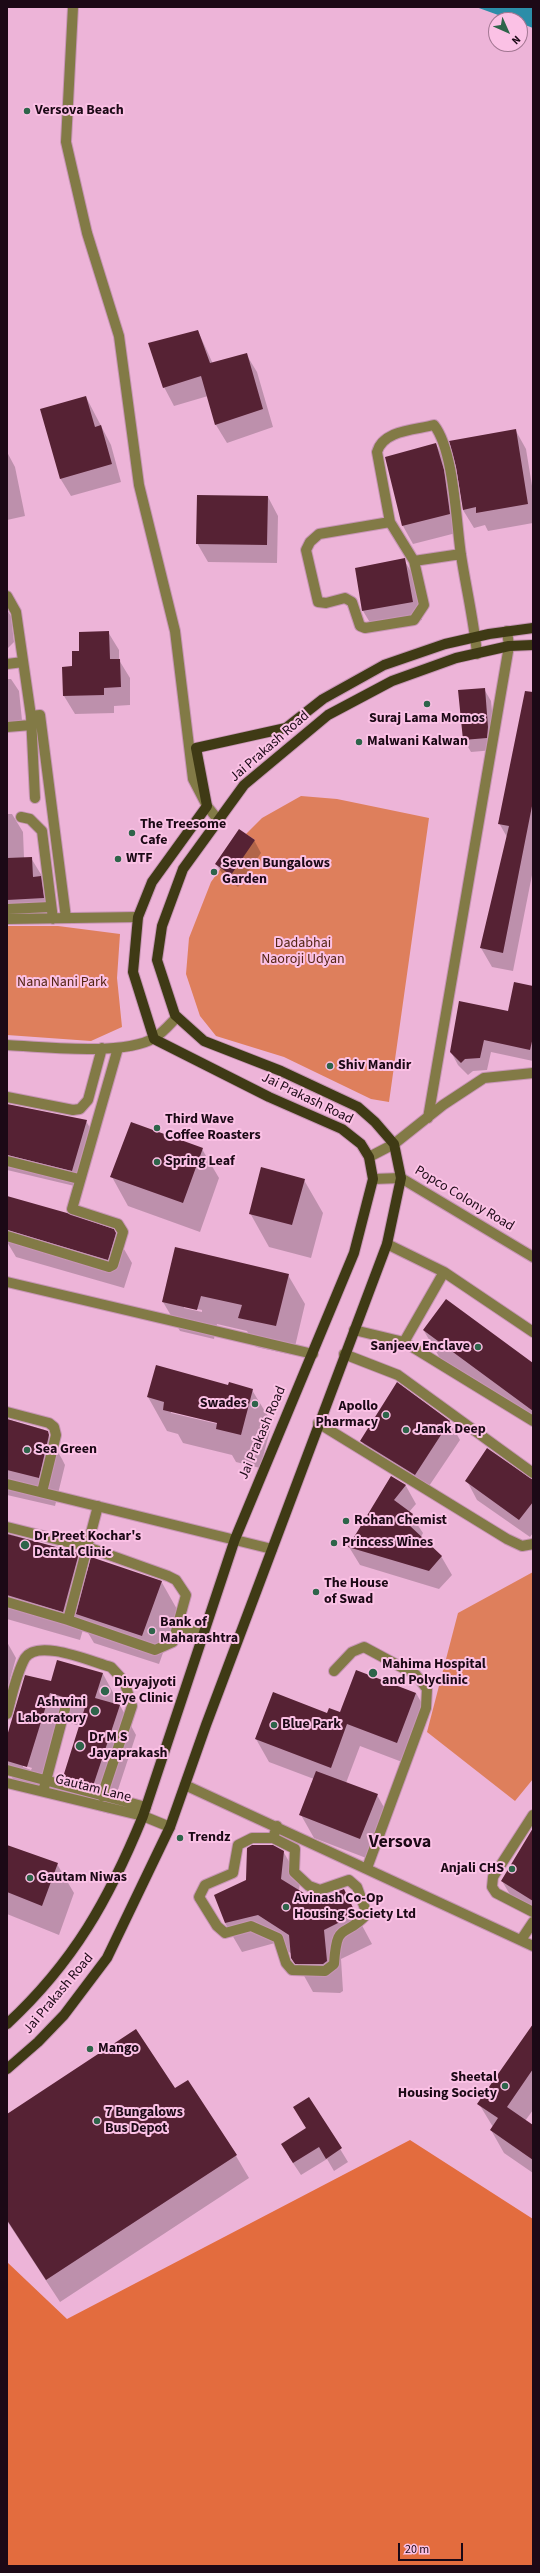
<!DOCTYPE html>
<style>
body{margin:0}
#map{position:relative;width:540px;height:2573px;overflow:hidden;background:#edb4d8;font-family:"Source Sans 3",sans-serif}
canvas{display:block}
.frame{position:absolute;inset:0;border:8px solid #1c0916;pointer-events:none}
.north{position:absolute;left:488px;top:12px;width:40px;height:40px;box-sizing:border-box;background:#fbc1e5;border:1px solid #a27792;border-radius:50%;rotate:135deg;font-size:11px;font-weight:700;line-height:16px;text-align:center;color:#1c0916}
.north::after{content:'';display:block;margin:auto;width:14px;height:18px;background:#2e644a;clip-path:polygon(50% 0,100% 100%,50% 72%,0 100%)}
.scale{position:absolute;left:398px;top:2543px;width:65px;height:18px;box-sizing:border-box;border:2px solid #1c0916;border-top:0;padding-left:5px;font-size:12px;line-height:14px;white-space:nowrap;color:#1c0916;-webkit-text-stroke:3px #fbc1e5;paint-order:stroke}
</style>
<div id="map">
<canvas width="540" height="2573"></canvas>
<div class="frame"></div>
<div class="north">N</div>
<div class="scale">20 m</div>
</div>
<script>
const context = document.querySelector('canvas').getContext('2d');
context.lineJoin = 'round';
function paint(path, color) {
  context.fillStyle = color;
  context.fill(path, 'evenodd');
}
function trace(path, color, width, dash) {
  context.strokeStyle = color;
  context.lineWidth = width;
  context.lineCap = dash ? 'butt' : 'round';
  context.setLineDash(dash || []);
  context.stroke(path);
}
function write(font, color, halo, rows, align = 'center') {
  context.font = font + ' "Source Sans 3",sans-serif';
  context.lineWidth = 4;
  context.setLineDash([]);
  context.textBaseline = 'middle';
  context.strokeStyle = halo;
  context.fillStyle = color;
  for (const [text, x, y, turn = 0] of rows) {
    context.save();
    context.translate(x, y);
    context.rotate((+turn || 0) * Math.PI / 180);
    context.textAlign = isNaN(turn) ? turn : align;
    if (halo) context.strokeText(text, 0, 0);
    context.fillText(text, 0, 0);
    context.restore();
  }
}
paint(new Path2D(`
 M301,796l36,3 92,19 -40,284 -18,-3 -87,-42 -68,-21 -16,-20 -14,-42 3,-36 22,-56 10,-14 34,-28 -9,-6 16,-16z
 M7,926h51l62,8 -3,44 5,49 -31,14 -84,-6z
 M533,1572v207l-18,22 -88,-69 31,-119z`), '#de7f5c');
paint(new Path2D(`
 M410,2140l123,79v347h-526v-304l60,57z`), '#e36c3e');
paint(new Path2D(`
 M476,7h57v21l-13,-5v-3h-8z`), '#2b8da8');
paint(new Path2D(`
 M198,331l15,33 33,-10 11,18 16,55 -46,16 -11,-18 -8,-29 -34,10 -10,-19z
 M86,397l25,48 10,37 -50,14 -11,-18z
 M516,431l10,18 7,43v31l-45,8 -3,-6 -11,3 -11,-18 -6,-43z
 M436,444l10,19 14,69 -47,12 -10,-18z
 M7,452l8,15 10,49 -18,4z
 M268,497l10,19 -1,47 -69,-1 -11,-19z
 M404,560l11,18 7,42 -48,9 -11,-18 -7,-42z
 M7,610l4,6 3,26 -7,7z
 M108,632l11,18v10l11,18v27l-16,1v7l-39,1 -11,-18 -1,-28 10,-1 7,-15z
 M7,679h4l8,12 4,39 -16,2z
 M484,689l7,12 4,40 -1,9 -23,2 -7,-12z
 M533,713v157l-20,101 -21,-4 -11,-19 26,-111 -8,-14z
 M7,814h5l11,18 1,26h7l11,18 9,19 3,21 -47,3z
 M254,840l7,13 -23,34 -14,-11 -8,-12z
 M533,987v74l-42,-9 -4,18 -14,1 -5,4 -10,-10 -7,-13 58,-40z
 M7,1105l79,16 11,19 -14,48 -76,-18z
 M202,1149l17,29 -19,54 -72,-26 -16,-29z
 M304,1180l19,33 -12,45 -42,-11 -19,-34z
 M7,1200l106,30 19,33 -8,25 -108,-31 -9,-15z
 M288,1275l17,29 -12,51 -37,-8 -9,-16 -30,-7 -3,15 -34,-8 -17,-29zM184,1306l18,4v2l-18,-4z
 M424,1331l109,33v63l-92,-67z
 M397,1384l53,38 10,18 -35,52 -53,-32 -10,-19z
 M229,1386l23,4 20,33 -12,45 -24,-6 -4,-7 -49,-12 -5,-9 -11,-3 -19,-34zM171,1411l51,12v2l-51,-12z
 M7,1419l38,11 17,29 3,6 -10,41 -48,-11z
 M391,1477l15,9 10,18 -7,8 14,21 -2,4 20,19 11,19 -13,14 -79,-24 -11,-18z
 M467,1481h66v52l-3,4 -53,-37z
 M7,1533l71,21 10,18 73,9 17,30 -19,53 -65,-21 -10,-17 -4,14 -73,-21z
 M7,1642l9,16 -9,32z
 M103,1674l33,61 -26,79 -29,-8 -17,-29 16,-51 -13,-4 -24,74 -25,-8 -11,-20v-28l45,-57zM23,1765l9,3 -1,2 -8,-3z
 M416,1693l13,23 -19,49 -50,-19 -14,37 31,12 13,23 -16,43 -60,-23 -13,-23 13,-36 -45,-17 -13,-23 71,-25 13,-1z
 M533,1842v77l-14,-9 -17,-29z
 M7,1846l50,18 17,29 -15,42 -52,-21z
 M283,1851l17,30 -1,10 16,10 28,-11 29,54 -31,15 2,32 -3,2 -27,-1 -21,-38 -17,-11 -33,9 -17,-29 22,-42z
 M533,2026v84l-8,11 8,6v46l-29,-20 -13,-23 2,-3 -14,-23z
 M309,2098l39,64 -14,9 -7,-12 -26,16 -12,-18 18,-29z
 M7,2115l229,41 13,22 -189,124 -53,-81z`), '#0003');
paint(new Path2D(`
 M198,330l12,33 37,-10 16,56 -48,16 -14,-49 -38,12 -15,-45z
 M86,396l9,31 6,-2 11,39 -52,15 -20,-70z
 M516,429l12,75 -52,9v-6l-13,3 -7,-43 -7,-26z
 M436,443l8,27 6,44 -48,12 -17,-69z
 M197,495l71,1 -1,49 -71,-1z
 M405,558l8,44 -51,9 -7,-43z
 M109,631l1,28h10l1,28 -17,1v7l-41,1 -1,-29 10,-1v-15h7v-19z
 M485,688l3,39 -1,11 -24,2 -5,-50z
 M525,691l8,1v109l-30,152 -23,-5 29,-122 -11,-2z
 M239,829l16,11 -24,35 -16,-11z
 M32,857l1,20 8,-1 3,22 -37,2v-42z
 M514,982l19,4v51l-3,13 -46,-10 -4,18 -15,1 -4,4 -11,-11 9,-51 49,10z
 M7,1104l80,16 -15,51 -65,-16z
 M131,1122l72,26 -20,55 -73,-26z
 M261,1167l44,12 -13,46 -43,-11z
 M7,1196l60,17 47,16 2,4 -8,27 -101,-30z
 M175,1247l114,27 -13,52 -38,-8 4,-13 -41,-9 -4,14 -35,-8z
 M446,1299l87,64v48l-110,-81z
 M156,1365l72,20 1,-3 24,7 -12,46 -25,-6 1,-6 -54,-13 1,-8 -17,-5z
 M397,1382l53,39 -35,54 -55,-34z
 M7,1419l41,12 1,4 -10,43 -32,-8z
 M487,1448l46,32v22l-14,18 -54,-39z
 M391,1476l15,9 -12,15 19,14 -5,10 34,32 -13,15 -81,-24z
 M7,1534l72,19 -16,59 -56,-17z
 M91,1557l71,24 -20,55 -66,-22z
 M57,1660l46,13 -8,25 25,7 -27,81 -30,-9 23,-73 -36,-11 -23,74 -20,-6v-25l18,-61 26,6z
 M356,1670l60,23 -19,50 -50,-19 -16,44 -76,-29 18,-47 54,21 2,-5 11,4z
 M316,1771l62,23 -18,45 -61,-24z
 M533,1828v73l-32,-20z
 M7,1845l51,18 -16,43 -35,-14z
 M252,1845h21l11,6 -3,28 34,21 29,-11 12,25 -32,16 3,31 -4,3h-28l-4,-6 -2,-23 -31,-20 -33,8 -11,-28 32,-15 1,-32z
 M533,2024v45l-26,38 26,18v35l-43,-30 8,-12 -21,-14z
 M136,2029l39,59 13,-8 49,75 -191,125 -39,-60v-106z
 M309,2097l33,51 -16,11 -7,-12 -26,16 -12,-19 25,-16 -13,-21z`), '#562234');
const minor = new Path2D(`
 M73,7l-7,135 21,91 32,103 20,149 36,146 18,148 14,27 12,15
 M390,522l-71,12 -9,8 -4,8 12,52 8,1 19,-5 7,4 8,24 5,2 49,-8 10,-15 -10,-44
 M461,554l-47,7 -24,-39 -13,-70c6,-22 38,-22 57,-27 20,25 22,97 27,130 5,33 13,66 16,99
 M7,596l9,16 15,104 9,-1 26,203
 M7,664l16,-2
 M31,716l4,82
 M7,727l24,-2
 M21,817l9,2 12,12 11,88
 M7,909l44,-2
 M7,919l131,-2
 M7,1045c35,2 118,11 147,-7 9,-5 16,-14 23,-21
 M7,1097l66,13 7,-1 8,-9 14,-52
 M428,1118l81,-472 -2,-15
 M369,1157l25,-13 49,-39 41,-27 49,-5
 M7,1161l72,18
 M373,1179l28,-1 132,79
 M7,1236l102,31 4,-2 10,-33 -5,-8 -46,-15 46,-161
 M387,1244l57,28 89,60
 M444,1272l-40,70 129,79
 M7,1282l306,72
 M354,1330l50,12
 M344,1354l54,21 135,98
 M7,1412l42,11 5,4 2,8 -14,57
 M318,1423l189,116 15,7 11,-2
 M7,1484l265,65
 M7,1527l80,20 81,29 8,4 10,15 -13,47 -18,8 -87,-30
 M7,1602l61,18 30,-114
 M178,1626l25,8
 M334,1671l18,-19 12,-5 52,28 11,14 -1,19 -59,160
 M7,1714c5,-18 9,-40 18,-56 13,-20 67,4 86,9l13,14 8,25 -30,90
 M7,1770l139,37
 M7,1783l136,33 27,11
 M185,1785l348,161
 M44,1788l21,-79
 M533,1815l-40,62 -1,10 4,6 37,19
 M273,1838l22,11 -1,23 15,14 11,4 29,-10 8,7 10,27c-24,26 -30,6 -33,50l-9,7 -33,-1 -6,-7 -8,-25 -27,-12 -26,7 -8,-7 -18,-29 6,-12 28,-12 5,-28 14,-7h21l4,-12
 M521,1940l12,-18`);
const major = new Path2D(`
 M7,2024c67,-62 102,-125 136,-208l92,-277 119,-286 19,-74 -4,-22 -8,-13 -19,-15 -73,-32 -115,-58 -21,-67 5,-55 14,-35 55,-76 -11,-58 90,-20 37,-29 61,-34 61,-21 44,-10 44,-6
 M7,2069l31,-27 26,-27 43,-57 63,-131 36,-102 181,-481 14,-66 -7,-34 -19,-22 -17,-15 -77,-36 -77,-30 -29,-26 -18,-55 5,-34 21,-57 61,-84 84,-70 64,-34 64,-23 53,-12 24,-1`);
trace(minor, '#c795b5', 12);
trace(major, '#c795b5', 12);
trace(minor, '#827a46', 10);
trace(major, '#3f3a15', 10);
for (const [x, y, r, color] of [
 [27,111,4,"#2e644a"],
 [427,704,4,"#2e644a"],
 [359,742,4,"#2e644a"],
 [132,833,4,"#2e644a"],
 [118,859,4,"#2e644a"],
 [214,872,4,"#2e644a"],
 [330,1066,4,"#2e644a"],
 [157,1128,4,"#2e644a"],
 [157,1162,4,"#2e644a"],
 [478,1347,4,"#2e644a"],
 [255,1404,4,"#2e644a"],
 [386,1415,4,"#2e644a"],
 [406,1430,4,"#2e644a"],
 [27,1450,4,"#2e644a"],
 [346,1521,4,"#2e644a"],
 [334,1543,4,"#2e644a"],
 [25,1545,5,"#2e644a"],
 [316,1592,4,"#2e644a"],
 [152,1631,4,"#2e644a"],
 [373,1673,5,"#2e644a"],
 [105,1691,5,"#2e644a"],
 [95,1711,5,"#2e644a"],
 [274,1725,4,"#2e644a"],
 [80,1746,5,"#2e644a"],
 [180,1838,4,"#2e644a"],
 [512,1869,4,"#2e644a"],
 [30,1878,4,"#2e644a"],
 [286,1907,4,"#2e644a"],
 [90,2049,4,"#2e644a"],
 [505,2086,4,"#2e644a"],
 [97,2121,4,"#2e644a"]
]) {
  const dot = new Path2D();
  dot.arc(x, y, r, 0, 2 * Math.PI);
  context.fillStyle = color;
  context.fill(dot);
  trace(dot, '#fbc1e5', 1.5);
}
write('bold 14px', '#1c0916', '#fbc1e5', [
 ["Versova Beach",35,111],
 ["Suraj Lama Momos",427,719,"center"],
 ["Malwani Kalwan",367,742],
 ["The Treesome",140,825],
 ["Cafe",140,841],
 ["WTF",126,859],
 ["Seven Bungalows",222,864],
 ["Garden",222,880],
 ["Shiv Mandir",338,1066],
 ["Third Wave",165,1120],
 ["Coffee Roasters",165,1136],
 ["Spring Leaf",165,1162],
 ["Sanjeev Enclave",470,1347,"right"],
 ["Swades",247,1404,"right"],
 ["Apollo",378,1407,"right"],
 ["Pharmacy",378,1423,"right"],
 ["Janak Deep",414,1430],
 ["Sea Green",35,1450],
 ["Rohan Chemist",354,1521],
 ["Dr Preet Kochar's",34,1537],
 ["Dental Clinic",34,1553],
 ["Princess Wines",342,1543],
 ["The House",324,1584],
 ["of Swad",324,1600],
 ["Bank of",160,1623],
 ["Maharashtra",160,1639],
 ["Mahima Hospital",382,1665],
 ["and Polyclinic",382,1681],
 ["Divyajyoti",114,1683],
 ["Eye Clinic",114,1699],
 ["Ashwini",86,1703,"right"],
 ["Laboratory",86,1719,"right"],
 ["Blue Park",282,1725],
 ["Dr M S",89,1738],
 ["Jayaprakash",89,1754],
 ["Trendz",188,1838],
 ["Anjali CHS",504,1869,"right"],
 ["Gautam Niwas",38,1878],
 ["Avinash Co-Op",294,1899],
 ["Housing Society Ltd",294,1915],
 ["Mango",98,2049],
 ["Sheetal",497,2078,"right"],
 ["Housing Society",497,2094,"right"],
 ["7 Bungalows",105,2113],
 ["Bus Depot",105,2129]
], 'left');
write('14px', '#1c0916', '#fbc1e5', [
 ["Jai Prakash Road",270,747,-41],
 ["Jai Prakash Road",307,1099,26],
 ["Popco Colony Road",464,1199,31],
 ["Jai Prakash Road",263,1433,-67],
 ["Gautam Lane",93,1789,14],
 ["Jai Prakash Road",59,1994,-50]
]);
write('14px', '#542513', '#fbc1e5', [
 ["Dadabhai",303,944],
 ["Naoroji Udyan",303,960],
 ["Nana Nani Park",62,983]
]);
write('bold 18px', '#1c0916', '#fbc1e5', [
 ["Versova",400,1843]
]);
</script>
